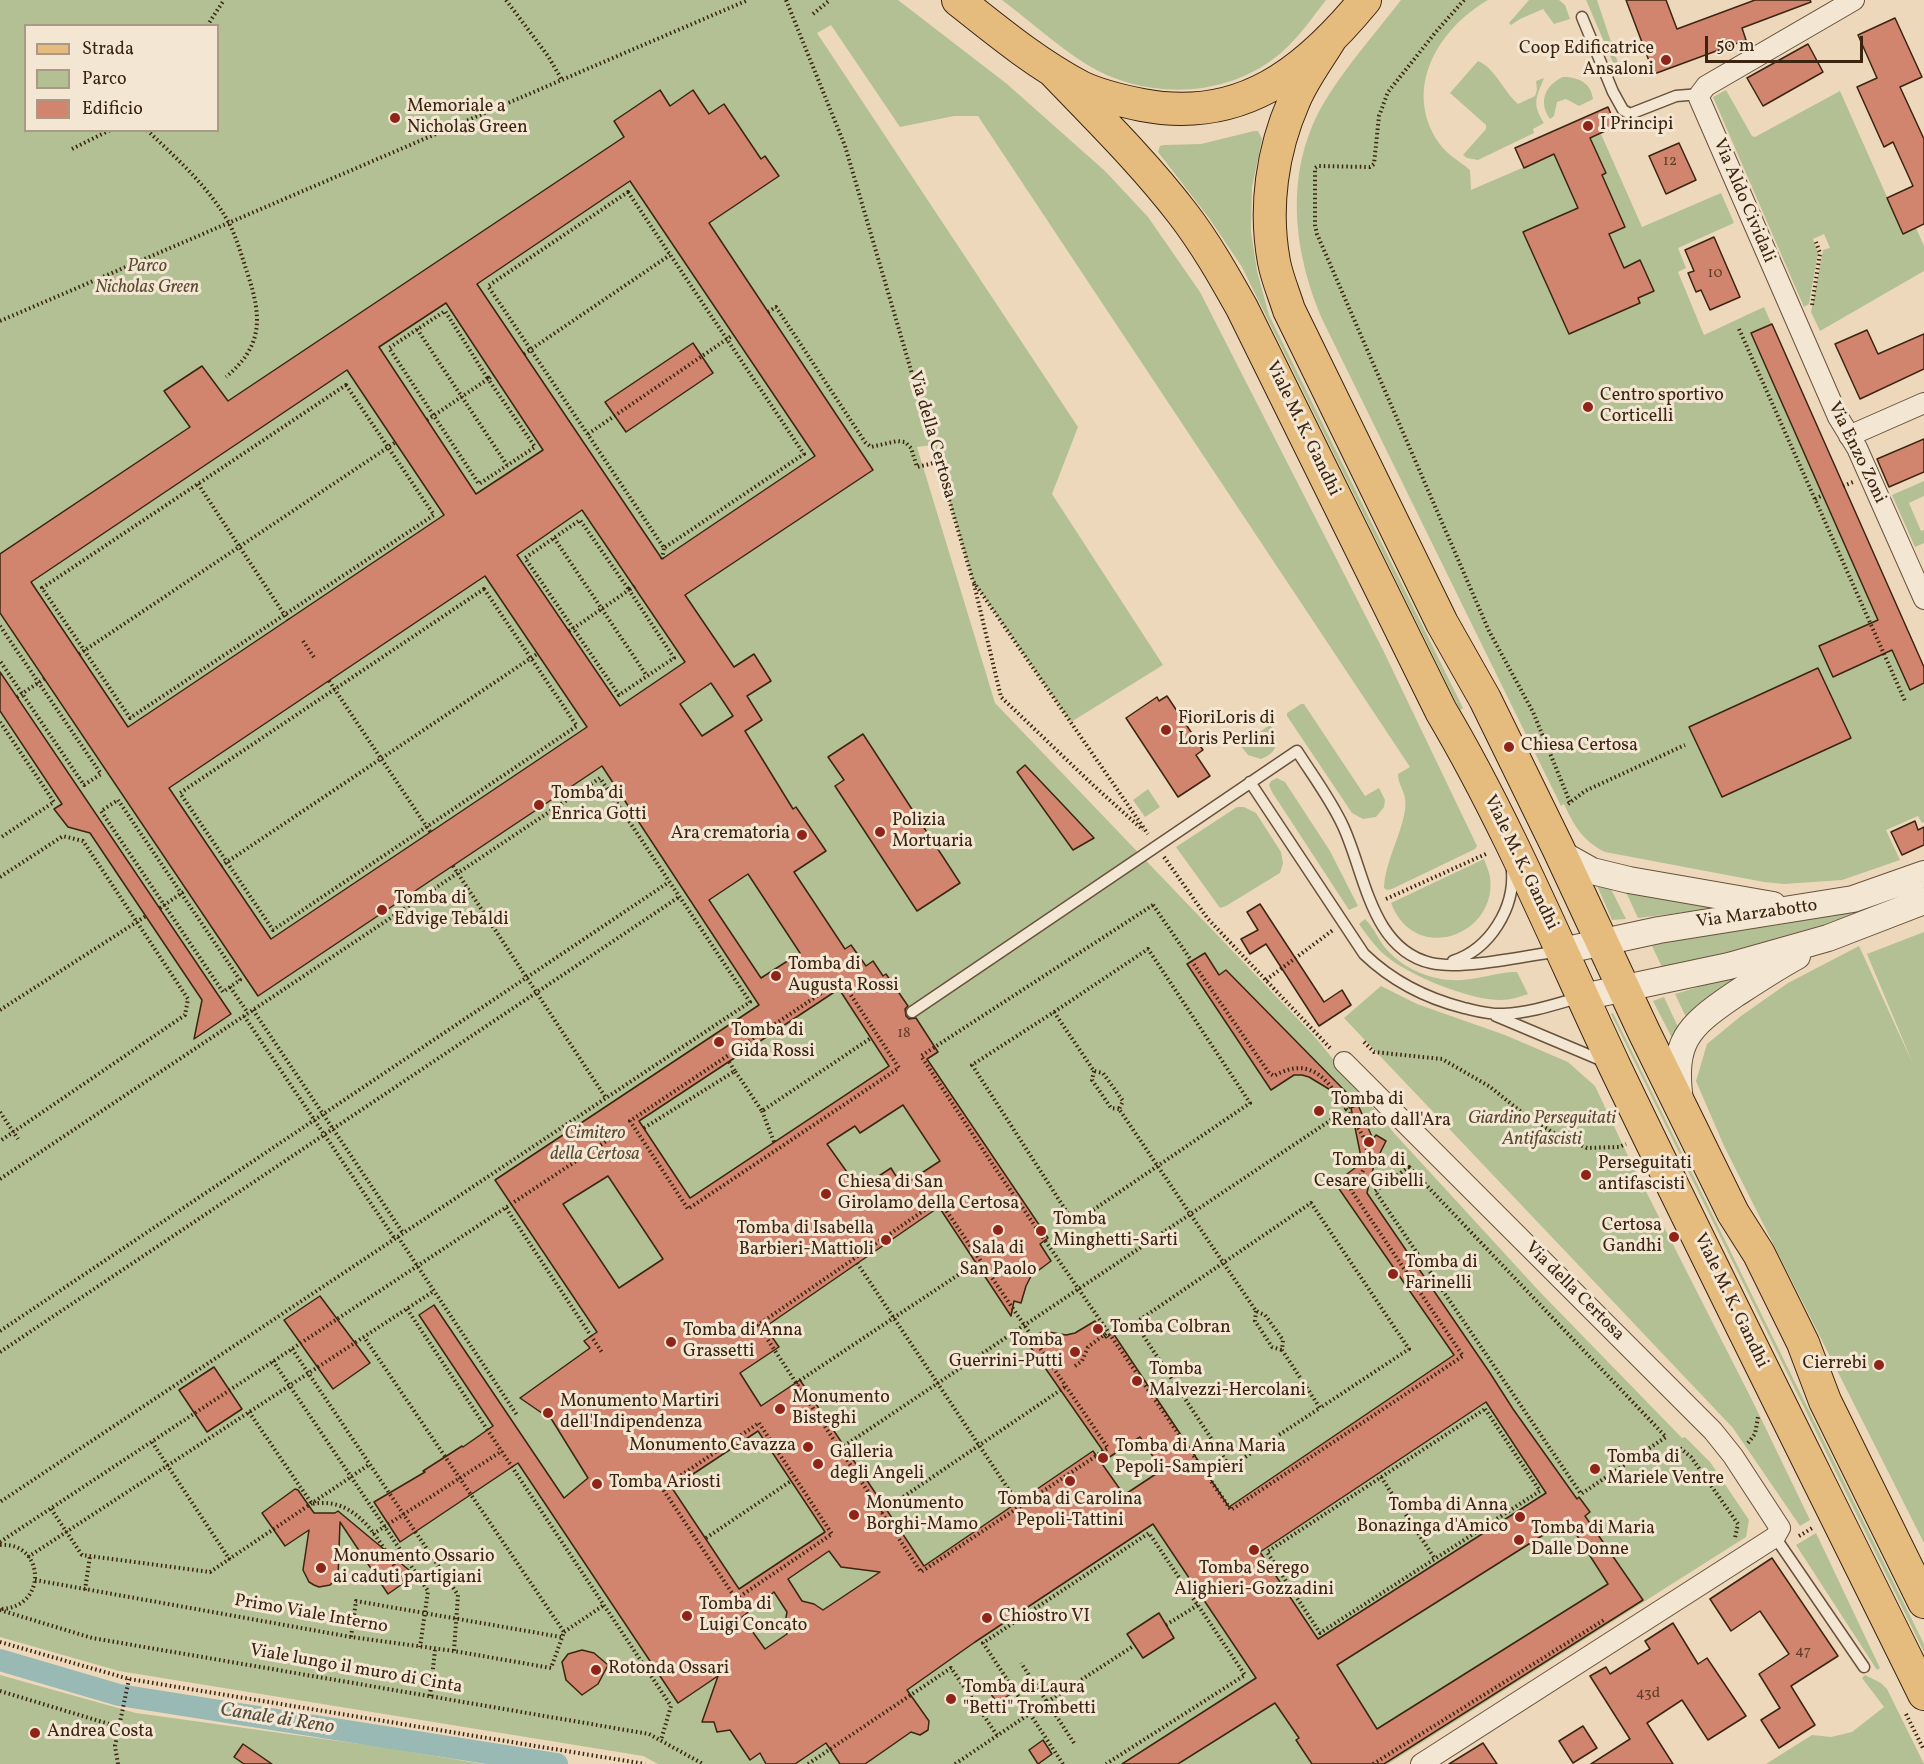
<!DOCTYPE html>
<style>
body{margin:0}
#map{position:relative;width:1924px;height:1764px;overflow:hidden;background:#edd8bc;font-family:Vollkorn,serif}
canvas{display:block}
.legend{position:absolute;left:24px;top:24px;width:195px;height:108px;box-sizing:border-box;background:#f3e6d3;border:2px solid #a99985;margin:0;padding:8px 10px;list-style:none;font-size:18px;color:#3b2511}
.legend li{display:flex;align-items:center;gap:12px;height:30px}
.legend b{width:30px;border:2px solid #a99985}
.scale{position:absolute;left:1705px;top:36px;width:158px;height:27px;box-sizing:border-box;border:3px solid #3b2511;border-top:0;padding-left:8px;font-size:18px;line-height:21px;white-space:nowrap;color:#3b2511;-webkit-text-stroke:4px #f3e6d3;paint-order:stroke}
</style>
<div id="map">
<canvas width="1924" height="1764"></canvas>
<ul class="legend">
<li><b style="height:8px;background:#e6bc7e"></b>Strada</li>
<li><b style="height:16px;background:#b3c094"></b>Parco</li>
<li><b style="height:16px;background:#d1856e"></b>Edificio</li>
</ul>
<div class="scale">50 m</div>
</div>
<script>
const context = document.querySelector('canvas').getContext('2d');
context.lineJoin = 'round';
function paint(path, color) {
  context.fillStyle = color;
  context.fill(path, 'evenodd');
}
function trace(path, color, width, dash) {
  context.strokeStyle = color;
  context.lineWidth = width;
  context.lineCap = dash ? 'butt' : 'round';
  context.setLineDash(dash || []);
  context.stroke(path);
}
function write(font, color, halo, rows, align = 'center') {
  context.font = font + ' Vollkorn,serif';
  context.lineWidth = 6;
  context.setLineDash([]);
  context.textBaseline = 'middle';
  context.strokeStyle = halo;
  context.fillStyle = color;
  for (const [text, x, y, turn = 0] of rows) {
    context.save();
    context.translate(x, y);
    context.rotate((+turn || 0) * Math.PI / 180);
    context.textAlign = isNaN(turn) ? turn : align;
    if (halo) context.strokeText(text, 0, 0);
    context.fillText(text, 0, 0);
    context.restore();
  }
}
paint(new Path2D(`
 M0,0h898l109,84 98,87 43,46 52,75 183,358 94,196 -2,3 -83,40 -5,1 -3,-2c1,-26 17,-52 21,-78 3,-17 -7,-23 -7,-36l12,-7 -432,-651h-24l-54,11 -69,-102 -14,8 261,394 -26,67 111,171 -92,57 -98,-141 -40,-136 -16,2 78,256 319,333 80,97 145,158 143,147 3,-1 25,25 39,58 -3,17 -358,227h-730l-15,-8 -524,-85 -119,-34zM26,26h192v104h-192z
 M1002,0h324c-14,18 -27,37 -44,52 -54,47 -137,49 -196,12 -30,-19 -56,-43 -84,-64z
 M1401,0h87c-50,29 -86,89 -49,143 8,12 21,18 31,27l1,20 130,-56 41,93 79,-34 13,30 -56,25 8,20 -8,4 26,63 60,-28 160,360v155l-2,1 -4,-7 -32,14 14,30 -58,20 -58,4 -20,-2 -159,-30c-22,-11 -31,-26 -41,-48l-3,2 -238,-485c-30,-69 -39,-147 -1,-215 22,-38 53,-72 79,-106z
 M1529,0h30l6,5 5,14 -16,5 -11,-15 -23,10 -9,6 -2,-2z
 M1586,0h11l24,72 -1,1 -3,-1z
 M1478,61c17,7 26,31 40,43l17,-8 2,-6 -1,-9 8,-3c-7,18 -13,25 0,45l-11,6 1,4 -56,27 -11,-2 -4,-3 23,-26v-4l-36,-32z
 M1563,77c16,0 28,6 30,22l-14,7 -13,-7 -9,3 -3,14 -4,3c-12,-17 -5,-34 13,-42z
 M1726,90l26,46 3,1 85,-46 63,142 13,-5 8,18v25l-104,60 -9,-19 12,-62 7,-2 -6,-14 -11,5 5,14 -9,51 -5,3 -91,-210z
 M1254,131h4l4,8 -10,48 -1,45 6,39 12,44 194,393 -3,2 -218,-443 -33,-49 -51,-66 2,-6 4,-1 37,-1z
 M1924,481v15l-15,7 12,28 3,-1v13l-9,4 -23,-52z
 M1301,704h3l61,92 14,-8 6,12 -1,7 -8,10 -13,2 -11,-6 -65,-97v-3z
 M1270,725c11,14 8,28 -9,34l-13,-4 -8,-10z
 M1277,778l8,4 45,69 28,55 -9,4 -77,-118 -3,-7 2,-4z
 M1148,789l12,18 -15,10 -12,-17z
 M1237,807h7l12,6 25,39 2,11 -3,10 -54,33 -6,2 -44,-61z
 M1484,859c2,6 5,12 6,18 8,58 -75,89 -99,26z
 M1596,883l13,2 17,34 -14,1z
 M1924,884v4l-98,36 -139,40 -25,3 -10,-21 41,-11 79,-9 55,-10 19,-4z
 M1624,888l94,20 -80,10z
 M1365,919c10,9 14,24 25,34 18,18 46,29 72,27 18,-1 36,-8 55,-8l11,22c-9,3 -18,6 -27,6 -32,0 -91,-24 -115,-44 -11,-9 -19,-21 -27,-32z
 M1924,932v611l-200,-397 -28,-65 11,-37 34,-28 47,-33 71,-37 54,118 -46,-110z
 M1735,976l4,2 -41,26 -12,13 -11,-23z
 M1381,986l36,18 88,31 63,27 27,24 34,72 124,244 57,118 -10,6 -67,-98 -389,-410z
 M1664,997l14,30 -6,11 -19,-37z
 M1613,1013l311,631v8l-313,-638z
 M1816,1533l64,135 -3,2 -81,-125z
 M0,1675l136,38 253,35 93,16h-482z
 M1865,1675l16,8 6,6 37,75h-158l46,-29 19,2 21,-5 32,-25 -22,-29z`), '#b3c094');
trace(new Path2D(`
 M0,1660l119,35 438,69`), '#99b9b4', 22);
const building = new Path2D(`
 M1626,0h40l11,29 78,-29h55l1,2 -69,26 4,12 -92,34z
 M1895,18l27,59 -22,10 24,52v85l-21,10 -16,-36 26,-12 -20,-44 -9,5 -27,-60 20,-9 -19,-43z
 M1808,44l15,28 -60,34 -16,-28z
 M660,90l10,16 23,-16 16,24 15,-10 37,55 4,-3 14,20 -70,47 164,247 -188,125 49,72 20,-13 17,27 -24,15 15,24 -17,11 48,78 3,-2 30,44 -32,21 51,77 6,-4 15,21 7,-5 10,15 3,-2 22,32 -3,3 1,7 3,3 7,-1 22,34 -11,7 121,179 -8,6 11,17 -20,15 -5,10 -5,17 -7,-2 -3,15 -72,-109 -174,120 14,20 -39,26 21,33 39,-26 124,186 169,-115 31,44 38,-25 -22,-33 -32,21 -81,-116 16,-11 23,4 9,-2 20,-12 11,17 7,-5 116,174 225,-152 -119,-172 20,-15 4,-7 1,-9 -9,-44 7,-3 15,34 3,-4 10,6 -12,24 -3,13 2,4 -4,2 -2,9 123,180 23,36 64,90 2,-2 11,15 -5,4 58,84 -259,164h-72l-16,-24 3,-2 -24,-35 -97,61h-56l134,-86 -103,-154 -178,118 -68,48 22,31 -1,9 -8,5 -9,-3 -46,32h-25l-14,-21 -31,21h-29l-6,-11 -10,7 -20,-30 -13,2 -3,-10h-12l16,-46 -40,27 -160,-240 -118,79 -26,-40 51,-30 -2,-1 39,-25 1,1 30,-21 -74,-111 15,-10 130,193 24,-20 -36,-58 -32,-22 70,-50 -6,-7 13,-9 -102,-152 264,-175 -157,-239 -344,230 -258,-383v-59l190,-127 -26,-36 38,-25 26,35 396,-264 -10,-16zM630,181l185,275 -153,103 -185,-275zM446,303l97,147 -67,44 -97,-147zM347,370l97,145 -316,212 -97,-145zM582,510l103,152 -65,44 -103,-151zM485,576l102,151 -316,212 -102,-151zM711,683l22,33 -31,20 -22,-32zM748,874l52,79 -39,25 -52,-78zM839,989l50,77 -199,132 -51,-77zM903,1105l37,56 -38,25 -11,-18 -32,21 -32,-45 28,-18 5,7zM608,1176l55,83 -44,29 -56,-84zM1486,1402l60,91 -228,146 -58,-87zM758,1431l67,101 -86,57 -67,-101zM1567,1520l41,64 -231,145 -40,-64zM829,1551l12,16 39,5 -57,38 -9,-6 -12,-3 -14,-22zM774,1592l13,20 -2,11 2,11 -22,15 -23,-32z
 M1608,107l8,19 -26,12 16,35 -4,2 23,52 -16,7 15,34 16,-8 14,31 -16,7 2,5 -71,31 -46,-102 55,-24 -24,-54 -30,14 -9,-20z
 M1679,143l17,37 -30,14 -17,-38z
 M1714,237l26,60 -30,13 -9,-20 -5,2 -8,-19 6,-2 -9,-21z
 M1772,324l152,343v16l-14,7 -18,-40 -59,27 -14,-31 59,-26 -127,-287z
 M1867,330l11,24 46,-20v35l-64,30 -25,-55z
 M693,343l20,30 -87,59 -21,-30z
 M1924,439v33l-35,15 -12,-28z
 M1818,668l33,70 -129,59 -33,-70z
 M0,672l231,342 -37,25 8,-39 -112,-167 -22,-6 -14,-18 8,-5 -62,-93z
 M1167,696l36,54 -7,5 14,21 -32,21 -52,-79 31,-21 2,4z
 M863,734l97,149 -43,28 -82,-125 9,-6 -16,-23z
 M1025,765l38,40 31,33 -21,12 -56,-78z
 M1915,821l3,9 6,-3v18l-22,10 -11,-23z
 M1260,904l64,98 18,-12 9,15 -32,21 -53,-82 -16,10 -9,-15 17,-9 -11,-18z
 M1205,953l14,22 7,-5 120,122 -4,5 -33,-20 -7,-2h-8l-23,15 -84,-126z
 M320,1296l50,67 -37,26 -49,-69z
 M214,1367l28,42 -35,23 -28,-42z
 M295,1489l3,1 16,23h21l3,-2 77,64 -27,19 -48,-72 -2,55 -8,8 -11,2 -5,-2 -5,-3 -6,-12 6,-40 -24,16 -23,-33z
 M1772,1558l66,98 -47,30 24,39 -36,23 -18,-28 19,-12 -21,-34 30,-20 -29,-43 -29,20 -21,-32z
 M1159,1613l15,25 -31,20 -16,-24z
 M1673,1623l25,41 9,-6 39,58 -38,24 -26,-40 -35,23 26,41h-82l39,-25 -40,-63 16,-9 4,7 40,-25 -5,-8z
 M582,1650l12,3 14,12 -10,19 -16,11 -16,-15 -4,-18 6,-8z
 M1002,1679l10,14 -15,10 -10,-15z
 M1583,1726l14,22 -24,15 -14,-22z
 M1043,1740l9,14 -14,10 -9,-14z
 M1483,1743l14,21h-48z
 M243,1744l29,20h-28l-10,-7z`);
paint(building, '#d1856e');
trace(building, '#3b2511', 1.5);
const service = new Path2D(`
 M1582,17l31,75 10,18 7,4 46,-18 24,-2
 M1250,782l114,172c28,27 61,44 100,54 13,3 26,7 40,6 26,-1 52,-10 77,-17
 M1453,961c37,-12 62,-53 59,-91
 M912,1012l385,-261c16,25 34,49 46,75 22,47 28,123 88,137 31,7 95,-7 128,-12
 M1496,1016l107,45
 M1775,1537l89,130`);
const minor = new Path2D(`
 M1854,0l-148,86 -6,8 -1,4 139,319 19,31 67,151
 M1849,436l75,-33
 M1344,1062l369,369 20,25 47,72 -5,9 -354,227`);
const tertiary = new Path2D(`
 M1558,848l9,9 25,14 37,9 144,25
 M1562,951l97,-21 194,-31 71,-25
 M1583,997l146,-31 99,-28 96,-37
 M1680,1101c-8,-59 7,-74 54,-106 20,-13 41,-27 63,-39`);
const primary = new Path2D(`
 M958,0c39,31 79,64 123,87 19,9 41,14 61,18 99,19 164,-33 223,-105
 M1331,38c-12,20 -28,41 -37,63 -22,50 -30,107 -20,161 3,16 10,32 15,48l153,313 43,76 73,149 86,184 89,181 26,41 44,89 22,58 99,201
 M1053,71c45,47 91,92 130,143 23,30 41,62 59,94l199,403c67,113 118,237 174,356 101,210 206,418 309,627`);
trace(service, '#68523c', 13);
trace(minor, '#68523c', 22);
trace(tertiary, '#68523c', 28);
trace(primary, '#3b2511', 34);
trace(new Path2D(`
 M506,0l42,56 14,24
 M786,0l59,146 128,435 175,253
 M1464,0l-29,33 -47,59 -9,24 -5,48 -4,3 -52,-1 -3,2v57l2,9 172,397 44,81 37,90
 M813,14l17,-14
 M207,26l17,-26
 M147,130c29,28 62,57 82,93 8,16 13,34 19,52 14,43 15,71 -22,102
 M72,149l38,-19
 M628,192l176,262 -140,94 -176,-262z
 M1812,305l8,-52 -4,-11
 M768,312l8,-5 89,135 6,5 26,-6 8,1 6,6 6,19 21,-5
 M0,321l748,-321
 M417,329l90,136
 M1739,329l166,372
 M524,354l146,-99
 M346,385l88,130 -304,203 -88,-130z
 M427,420l6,-4 55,-37 47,68 -56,37 -90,-136 56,-37 43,68 5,-4
 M588,434l145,-99
 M198,484l90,136
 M1843,486l10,-4
 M1815,499l8,-4
 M554,538l93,138
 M662,559l2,-11
 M974,584l27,113 91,87 51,46
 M484,589l93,137 -304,204 -93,-137z
 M0,626l101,148 -17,11 -84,-124
 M569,631l5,-3 55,-38 45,68 -55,37 -94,-137 55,-38 49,70 6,-4
 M303,641l12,18
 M79,654l317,-212
 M329,681l102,152
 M17,697l27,-18
 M0,722l54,80 -54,36
 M118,800l122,180 -17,12 -122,-181z
 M1568,804l17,-13 100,-46
 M1164,857l44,62 124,131
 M221,866l316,-212
 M453,866l153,232
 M0,877l63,-41 20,5 105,158 -3,16 -185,126
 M1386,899l102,-46
 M1153,905l116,168 5,3c40,-23 57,9 76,39 7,12 17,23 17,38 0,14 -6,23 -16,33v4l112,166 -232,154 -238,-345 -72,-109z
 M160,908l26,-18
 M841,980l58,88 -211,141 -58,-88z
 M1266,980l67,-50
 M230,987l18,26
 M0,1010l146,-94
 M253,1010l150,223
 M1054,1012l94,-63 102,154 -176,120 -102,-158 82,-53 40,59 9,2 20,28 -4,8 137,202 9,4 18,25 -1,10 38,58 89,-59 -98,-146 -176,120 95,144 90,-59
 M244,1016l151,223
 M1364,1042l10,10 68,7 47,27 36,29 32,20 30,13 32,-1 7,-3
 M729,1062l6,9
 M1094,1071l-2,9 19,28 8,1
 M762,1111l12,31
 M0,1112l18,27
 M644,1128l91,-57 27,40 109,-73
 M1409,1167l257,270 -85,57 -206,-303z
 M0,1179l600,-401 150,224 -750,500
 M939,1200l169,248 -187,124 -163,-247z
 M506,1208l97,146
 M398,1237l119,178
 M857,1263l160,239
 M407,1309l264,397 -10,34
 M1256,1311l-1,10 17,26 10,3
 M0,1331l669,-449
 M292,1349l166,246 -4,56
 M0,1352l679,-455
 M273,1361l155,230 -8,56
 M1075,1366l7,-5 6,-14 20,-15
 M796,1383l183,-122
 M1485,1409l55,82 -220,142 -53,-81z
 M249,1412l63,92c49,-9 70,43 92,78l12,-9
 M759,1423l73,111 -96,65 -74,-111z
 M152,1442l78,118
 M1748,1443l7,-9 3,-17
 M844,1446l484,-324 28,-20
 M1680,1448l11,9 47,67 -3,14
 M1381,1477l54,82
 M51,1509l31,46 128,17 160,-108
 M881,1512l184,-125
 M373,1534l129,-83
 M1799,1536l15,-9
 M706,1538l85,-57
 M0,1542l620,-410 6,-2
 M0,1545c44,-4 49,62 1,64
 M28,1557l406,-266
 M35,1580l316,57 103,14 97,17 13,-36 -200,-295
 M85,1590l5,-34
 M0,1610l92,28 557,96 54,30
 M1166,1625l32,-20
 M564,1632l40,-27
 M351,1637l5,-36 205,36
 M0,1642l129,37 516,85
 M0,1691l119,36
 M430,1696l5,-46
 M1906,1714l18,36
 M1074,1743l-27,-41 88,-57
 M118,1764l-3,-18 14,-67
 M808,1764l143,-96 46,67
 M955,1764l92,-62 -26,-39
 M1063,1764l-80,-121 166,-110 96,142 -139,89
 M1373,1764l231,-144`), '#3b2511', 4, [1.5, 3]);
trace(service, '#f3e6d3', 10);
trace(minor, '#f3e6d3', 20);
trace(tertiary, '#f3e6d3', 26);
trace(primary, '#e6bc7e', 32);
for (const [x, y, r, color] of [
 [1666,60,6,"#8f2418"],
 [395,118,6,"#8f2418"],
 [1588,126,6,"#8f2418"],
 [1588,407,6,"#8f2418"],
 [1166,730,6,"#8f2418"],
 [1509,747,6,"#8f2418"],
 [539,805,6,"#8f2418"],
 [880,832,6,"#8f2418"],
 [802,835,6,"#8f2418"],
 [382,910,6,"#8f2418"],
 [776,976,6,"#8f2418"],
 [719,1042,6,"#8f2418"],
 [1319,1111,6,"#8f2418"],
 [1369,1142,6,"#8f2418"],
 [1586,1175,6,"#8f2418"],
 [826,1194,6,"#8f2418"],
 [998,1230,6,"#8f2418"],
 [1041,1231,6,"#8f2418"],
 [1674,1237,6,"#8f2418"],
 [886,1240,6,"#8f2418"],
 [1393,1274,6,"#8f2418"],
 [1098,1329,6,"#8f2418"],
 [671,1342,6,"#8f2418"],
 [1075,1352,6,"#8f2418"],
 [1879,1365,6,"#8f2418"],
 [1137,1381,6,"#8f2418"],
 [780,1409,6,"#8f2418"],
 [548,1413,6,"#8f2418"],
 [808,1447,6,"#8f2418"],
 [1103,1458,6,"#8f2418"],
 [818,1464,6,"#8f2418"],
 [1595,1469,6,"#8f2418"],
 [1070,1481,6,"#8f2418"],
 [597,1484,6,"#8f2418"],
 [854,1515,6,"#8f2418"],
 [1520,1517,6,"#8f2418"],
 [1519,1540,6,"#8f2418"],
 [1254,1550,6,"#8f2418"],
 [321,1568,6,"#8f2418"],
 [687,1616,6,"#8f2418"],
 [987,1618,6,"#8f2418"],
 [596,1670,6,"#8f2418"],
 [951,1699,6,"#8f2418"],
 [35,1733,6,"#8f2418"]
]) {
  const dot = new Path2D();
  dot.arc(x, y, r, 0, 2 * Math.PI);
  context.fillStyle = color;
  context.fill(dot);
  trace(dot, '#f3e6d3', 2);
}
write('15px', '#603d28', null, [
 ["12",1670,162],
 ["10",1715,274],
 ["18",904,1034],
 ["47",1803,1652],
 ["43d",1648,1694]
]);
write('18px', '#3b2511', '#f3e6d3', [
 ["Coop Edificatrice",1654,50,"right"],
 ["Ansaloni",1654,71,"right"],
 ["Memoriale a",407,108],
 ["Nicholas Green",407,129],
 ["I Principi",1600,126],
 ["Centro sportivo",1600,397],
 ["Corticelli",1600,418],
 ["FioriLoris di",1178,720],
 ["Loris Perlini",1178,741],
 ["Chiesa Certosa",1521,747],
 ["Tomba di",551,795],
 ["Enrica Gotti",551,816],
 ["Polizia",892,822],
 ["Mortuaria",892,843],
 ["Ara crematoria",790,835,"right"],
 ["Tomba di",394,900],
 ["Edvige Tebaldi",394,921],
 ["Tomba di",788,966],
 ["Augusta Rossi",788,987],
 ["Tomba di",731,1032],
 ["Gida Rossi",731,1053],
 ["Tomba di",1331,1101],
 ["Renato dall'Ara",1331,1122],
 ["Tomba di",1369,1162,"center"],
 ["Cesare Gibelli",1369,1183,"center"],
 ["Perseguitati",1598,1165],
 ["antifascisti",1598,1186],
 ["Chiesa di San",838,1184],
 ["Girolamo della Certosa",838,1205],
 ["Tomba",1053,1221],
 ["Minghetti-Sarti",1053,1242],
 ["Certosa",1662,1227,"right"],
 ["Gandhi",1662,1248,"right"],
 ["Tomba di Isabella",874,1230,"right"],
 ["Barbieri-Mattioli",874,1251,"right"],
 ["Sala di",998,1250,"center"],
 ["San Paolo",998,1271,"center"],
 ["Tomba di",1405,1264],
 ["Farinelli",1405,1285],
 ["Tomba Colbran",1110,1329],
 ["Tomba di Anna",683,1332],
 ["Grassetti",683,1353],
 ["Tomba",1063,1342,"right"],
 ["Guerrini-Putti",1063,1363,"right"],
 ["Cierrebi",1867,1365,"right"],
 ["Tomba",1149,1371],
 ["Malvezzi-Hercolani",1149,1392],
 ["Monumento",792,1399],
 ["Bisteghi",792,1420],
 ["Monumento Martiri",560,1403],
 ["dell'Indipendenza",560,1424],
 ["Monumento Cavazza",796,1447,"right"],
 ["Tomba di Anna Maria",1115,1448],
 ["Pepoli-Sampieri",1115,1469],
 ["Galleria",830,1454],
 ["degli Angeli",830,1475],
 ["Tomba di",1607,1459],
 ["Mariele Ventre",1607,1480],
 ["Tomba Ariosti",609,1484],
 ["Tomba di Carolina",1070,1501,"center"],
 ["Pepoli-Tattini",1070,1522,"center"],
 ["Monumento",866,1505],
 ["Borghi-Mamo",866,1526],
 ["Tomba di Anna",1508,1507,"right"],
 ["Bonazinga d'Amico",1508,1528,"right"],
 ["Tomba di Maria",1531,1530],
 ["Dalle Donne",1531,1551],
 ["Monumento Ossario",333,1558],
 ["ai caduti partigiani",333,1579],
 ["Tomba Serego",1254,1570,"center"],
 ["Alighieri-Gozzadini",1254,1591,"center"],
 ["Tomba di",699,1606],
 ["Luigi Concato",699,1627],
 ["Chiostro VI",999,1618],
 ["Rotonda Ossari",608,1670],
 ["Tomba di Laura",963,1689],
 ["\"Betti\" Trombetti",963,1710],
 ["Andrea Costa",47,1733]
], 'left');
write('18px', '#3b2511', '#f3e6d3', [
 ["Via Aldo Cividali",1743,201,67],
 ["Viale M. K. Gandhi",1302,429,64],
 ["Via della Certosa",931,435,74],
 ["Via Enzo Zoni",1856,453,64],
 ["Viale M. K. Gandhi",1520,863,64],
 ["Via Marzabotto",1757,915,-8],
 ["Via della Certosa",1574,1292,45],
 ["Viale M. K. Gandhi",1730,1301,64],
 ["Primo Viale Interno",311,1615,10],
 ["Viale lungo il muro di Cinta",356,1670,10]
]);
write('italic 18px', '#594c32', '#f3e6d3', [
 ["Parco",147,268],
 ["Nicholas Green",147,289],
 ["Giardino Perseguitati",1542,1120],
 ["Antifascisti",1542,1141],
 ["Cimitero",595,1135],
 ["della Certosa",595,1156]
]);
write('italic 20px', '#524a3a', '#f3e6d3', [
 ["Canale di Reno",277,1720,9]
]);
</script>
